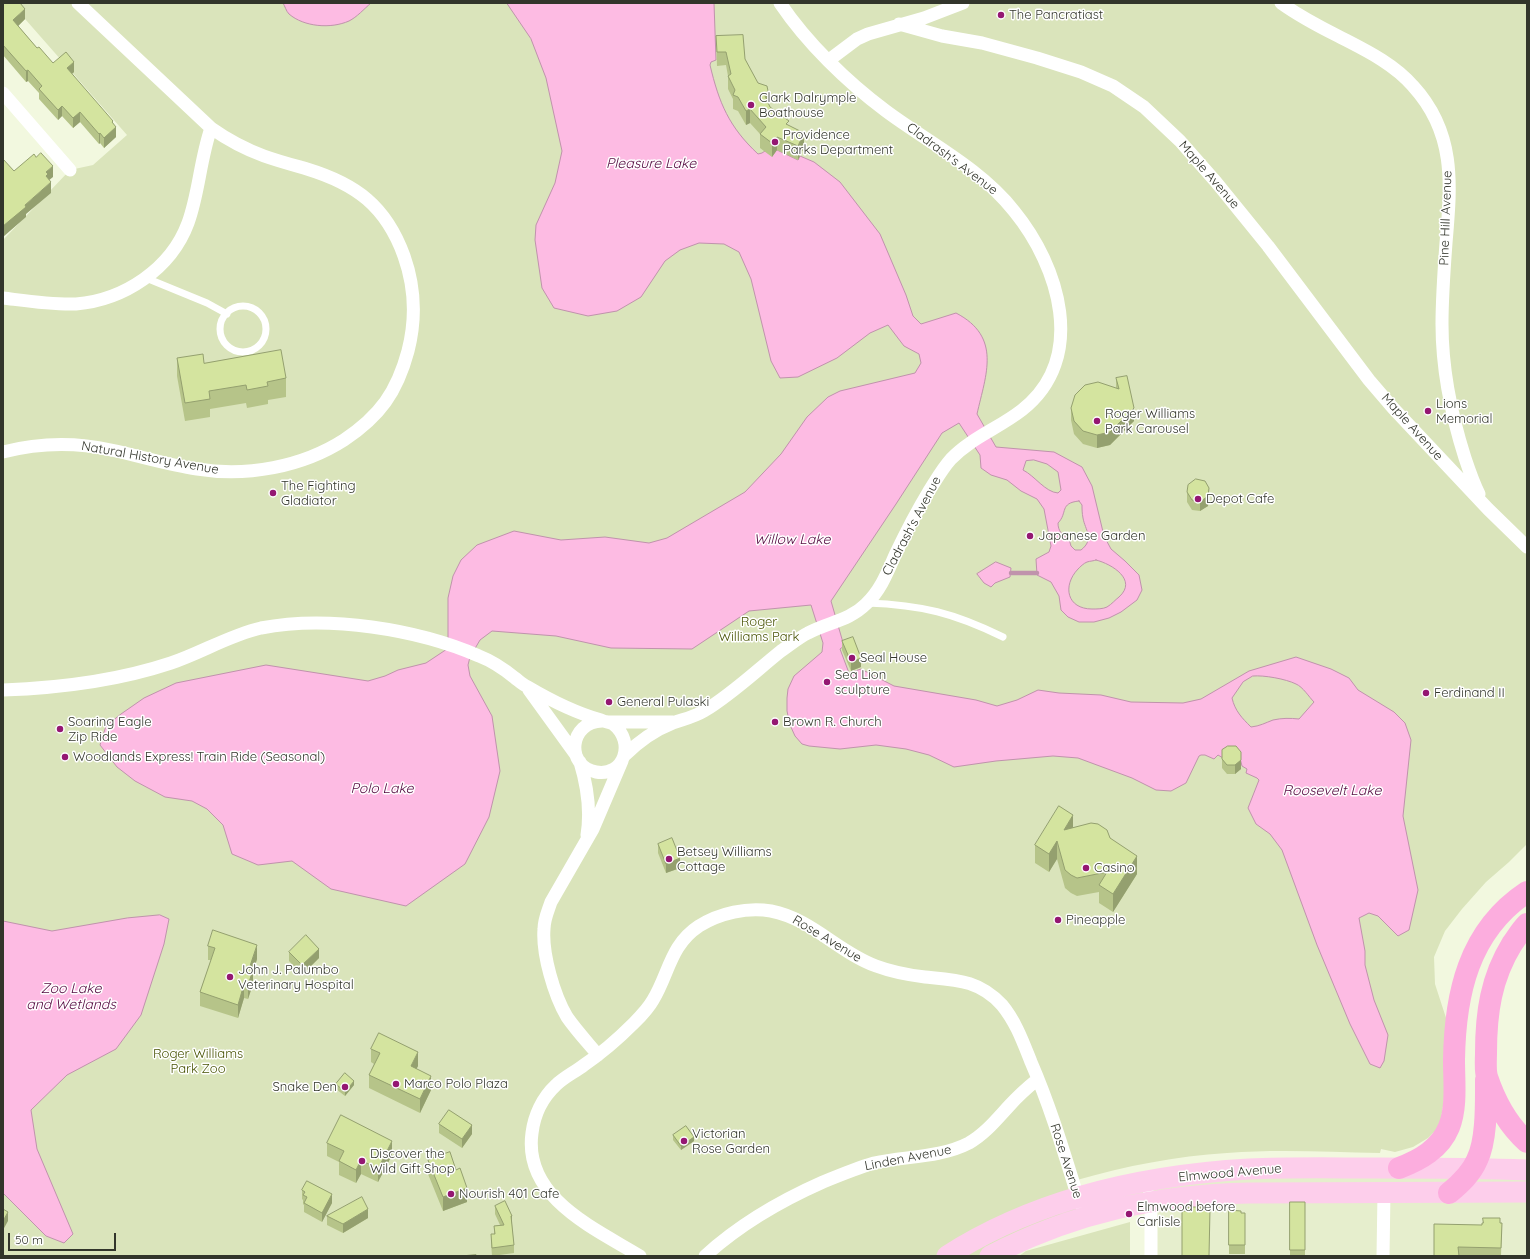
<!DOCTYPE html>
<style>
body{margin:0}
#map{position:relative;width:1530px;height:1259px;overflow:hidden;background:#f2f8df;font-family:Quicksand,sans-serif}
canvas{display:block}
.frame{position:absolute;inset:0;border:4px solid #32352b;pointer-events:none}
.scale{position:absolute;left:8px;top:1233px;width:108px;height:18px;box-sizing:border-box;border:2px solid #32352b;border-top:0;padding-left:5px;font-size:12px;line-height:14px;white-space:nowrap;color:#32352b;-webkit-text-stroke:3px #fff;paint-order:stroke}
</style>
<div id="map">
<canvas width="1530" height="1259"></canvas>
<div class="frame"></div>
<div class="scale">50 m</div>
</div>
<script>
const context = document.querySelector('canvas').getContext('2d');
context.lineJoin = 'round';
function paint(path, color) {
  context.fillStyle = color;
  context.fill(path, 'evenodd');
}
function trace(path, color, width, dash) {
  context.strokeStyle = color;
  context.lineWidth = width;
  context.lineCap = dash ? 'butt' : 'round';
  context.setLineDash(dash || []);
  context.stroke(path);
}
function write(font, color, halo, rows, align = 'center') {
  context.font = font + ' Quicksand,sans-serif';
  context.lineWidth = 3;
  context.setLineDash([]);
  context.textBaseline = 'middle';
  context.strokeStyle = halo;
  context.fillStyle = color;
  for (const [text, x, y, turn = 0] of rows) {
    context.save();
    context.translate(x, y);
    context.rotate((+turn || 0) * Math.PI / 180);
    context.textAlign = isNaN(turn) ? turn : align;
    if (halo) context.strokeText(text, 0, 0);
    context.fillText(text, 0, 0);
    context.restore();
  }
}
paint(new Path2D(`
 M1527,1165v91h-372l-1,-48 -68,5 -4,-18 40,-10z`), '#e6eecd');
paint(new Path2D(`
 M11,3h1516v841l-18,18 -23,20 -24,27 -17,22 -11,26 1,27 12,37 -1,65 -6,40 -12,12 -15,9 -18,5 -14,-3 -1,4c-51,-1 -102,-4 -153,0 -51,3 -101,13 -150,27l9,33 -101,43h-982v-1016l67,-70 23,-5 34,-30z
 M1130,1222v34h-111l7,-5z`), '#dae4bb');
const water = new Path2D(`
 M283,3h88c-7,6 -14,14 -22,18 -18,8 -45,6 -60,-7 -3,-3 -4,-8 -6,-11z
 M507,3h207l2,57 -5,2 -1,3c9,38 19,62 48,89l4,-1 3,-2 12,-1 21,10 2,-4 14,6 26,20 40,52 26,61 7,21 8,8 35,-11c46,24 30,61 21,101l19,33 58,5 28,15 10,19 12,50 7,13 14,12 14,14 3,15 -5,10 -16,12 -12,6 -15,4h-15l-11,-5 -7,-7 -2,-14 -8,-14 -14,-7 -1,-16 13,-7 2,-6 -7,-37 -7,-10 -16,-8 -14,-11 -16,-5 -10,-7 -1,-13 -21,-32 -17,10 -46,71 -65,97 13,45 -4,3 9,24 12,-4 33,17 82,14 21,6 20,-6 21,-10 21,3 42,2 30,7 52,1 18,-4 48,-28 47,-14 35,12 18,9 9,12 36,22 11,11 6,17 -8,76 15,74 -9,40 -11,6 -20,-20 -9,-3 -10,5 6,33v14l9,35 14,35 -4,26 -4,7 -10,-4 -20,-40 -33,-79 -35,-95 -12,-16 -14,-10 -8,-16 11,-28 -2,-2 -11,-5 1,-4 -5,-3 -2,-8h-17l-5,-3 -4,4 -9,-4h-4l-2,1 -13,27 -15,8 -15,-1 -24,-12 -54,-20 -25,-2 -57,5 -42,6 -25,-12 -23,-6 -30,-4 -36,4 -31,-3 -7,-2 -7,-8 -5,-11 -3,-14v-13l1,-9 6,-13 28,-24 1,-9 -12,-38 -62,6 -57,38 -81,-1 -55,-12 -64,-5 -12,9 -10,17 -2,8 2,11 22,40 8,55 -11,46 -24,47 -59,42 -75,-17 -39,-28 -34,4 -26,-11 -9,-29 -16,-16 -15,-8 -27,-4 -30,-16 -18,-14 -17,-22 6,-19 15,-12 23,-16 32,-15 90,-18 102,16 17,-5 13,-6 28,-7 21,-14 1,-9v-42l5,-22 8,-16 16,-15 37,-14 47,9 44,-3 44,6 18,-5 78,-46 36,-38 26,-37 21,-20 12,-6 75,-18 6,-10 -2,-9 -15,-8 -16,-21 -18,8 -33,25 -39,19 -18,1 -9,-17 -20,-82 -12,-27 -15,-8 -25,-1 -19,7 -15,11 -24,36 -24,14 -29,5 -34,-8 -12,-20 -7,-48 1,-15 19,-42 7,-32 -16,-73 -15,-39zM1034,460l13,4 11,8 3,18 -3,3c-13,-1 -23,-17 -35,-23l3,-9zM1079,501l3,4c0,4 0,8 1,13 2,12 12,21 -2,32h-6l-4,-4 -2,-7c-7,-4 -11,-8 -11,-16 10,-10 1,-20 21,-22zM1096,560c16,4 42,20 23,37 -4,3 -7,7 -12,10 -4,2 -10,2 -15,2 -25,0 -30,-23 -14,-40 2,-2 6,-6 9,-7 3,-1 7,-1 9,-2zM1253,676c11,-1 33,3 43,8 7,3 13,13 18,18l-15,17c-9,-1 -17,-1 -26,1 -8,3 -13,6 -22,7 -9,-9 -16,-16 -19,-29l11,-16z
 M996,562l15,6 -1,9 -15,6 -4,4 -7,-4 -7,-9z
 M160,915l9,4 -5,25 -23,71 -25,34 -49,26 -36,35 6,39 36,85 -9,9 -18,-7 -43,-43v-272l49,10 75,-13z`);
paint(water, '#fdbbe3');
trace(water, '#c093ac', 1);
trace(new Path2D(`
 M1011,573h26`), '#c093ac', 4.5);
trace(new Path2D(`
 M146,278l61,25 20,11
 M220 329a23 23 0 1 1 46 0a23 23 0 1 1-46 0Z
 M867,603c55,2 87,10 136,34`), '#fff', 7);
trace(new Path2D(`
 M1281,3c18,13 37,23 57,33 27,14 55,27 75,50 43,47 38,98 33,157 -2,27 -4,54 -4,81 0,46 9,90 23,134 4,12 8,24 14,36
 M899,24l43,12 40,7 55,15 44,14 32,14 31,21 36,34 36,41 52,64 101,134 24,28 95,101 39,38
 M829,60l28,-21 11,-5 56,-16 39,-15
 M3,93l67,77
 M3,298c24,3 49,7 73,6 48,-4 95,-35 112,-81 11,-30 12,-63 23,-95
 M3,452c35,-9 72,-10 108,-2 29,6 57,15 86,19 50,8 105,-2 147,-29 36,-24 53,-48 64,-89 8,-31 7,-64 -4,-95 -18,-50 -48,-72 -97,-87 -14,-4 -29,-8 -43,-13 -19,-7 -36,-16 -53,-28l-133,-125
 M3,690c57,-2 114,-9 168,-27 30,-10 59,-28 90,-35 67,-13 156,1 218,28 13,5 25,13 36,22 4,3 8,7 13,9 22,13 48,26 73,33 4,2 8,2 12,4 23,18 11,53 -17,48 -31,-6 -27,-50 6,-51
 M529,690l47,65
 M608,722h65
 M624,756c14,-14 31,-26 49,-33 11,-4 21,-6 31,-12 27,-16 52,-40 77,-60 9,-6 17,-13 27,-18 20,-11 41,-12 58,-29 15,-14 22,-33 30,-51 10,-21 21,-42 33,-62 7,-11 13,-22 22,-32 20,-21 48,-31 71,-49 66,-52 37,-144 -8,-199 -34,-43 -85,-68 -128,-100 -39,-29 -79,-68 -106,-108
 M580,762c7,23 11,48 7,73
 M598,1055c-10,-12 -22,-25 -31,-38 -13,-22 -25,-63 -23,-88 0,-10 4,-18 7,-27l42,-73 29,-68
 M1149,1195l2,19v42
 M640,1256c-44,-27 -117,-58 -108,-123 2,-17 10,-35 24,-48 8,-8 19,-13 28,-20 18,-12 34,-26 50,-42 7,-7 14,-14 19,-23 16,-26 17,-55 46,-74 21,-13 48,-19 72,-15 41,8 67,41 105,55 16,6 32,9 49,11 31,3 54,3 77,28 14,17 21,37 29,57 20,46 34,94 49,142
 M705,1256c35,-32 75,-55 118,-74 17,-7 34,-14 51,-19 32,-7 66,-5 95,-20 16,-9 28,-24 40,-37 9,-10 19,-19 29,-27
 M1383,1256l1,-63`), '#fff', 13);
trace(new Path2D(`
 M947,1256c89,-57 198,-81 302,-87 42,-2 85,-1 127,-1 50,0 101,0 151,2
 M990,1256c85,-44 166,-61 260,-63l277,-1`), '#fdceeb', 21);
trace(new Path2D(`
 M1527,924c-6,6 -10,13 -15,20 -21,34 -26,69 -26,109 0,7 -1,17 1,24 8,24 21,48 40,65
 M1399,1168c21,-8 41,-19 50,-41 8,-20 5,-45 5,-67 1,-65 14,-129 73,-168
 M1449,1193c11,-9 22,-19 28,-33 10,-20 9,-57 9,-80`), '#fcadde', 22);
paint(new Path2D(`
 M3,3l22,16 -7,7 19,22 16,15 21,9 -2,2 41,49 3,14 -12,11 -4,-5 -1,1 -19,-22 -7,6 -11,-12 -4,4 -19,-21v-6l-11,-12 -2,1 -23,-27z
 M716,36l29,23 25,48 19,19 15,21 -6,13 -21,-10 -5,7 -12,-9v-14l-10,-11 -4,2 -8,-14 -5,-2v-10l-5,-10v-13l-2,-11 -9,1z
 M177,358l109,20v19l-18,3v4l-21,4 -1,-5 -36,6v8l-25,4 -8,-45z
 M1116,378l18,43 -24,24 -13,3 -14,-4 -9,-10 -3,-14v-12l45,-20z
 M1187,492l22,5 -1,9 -8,5 -8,-1 -5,-8z
 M842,641l19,26 -10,4 -9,-21z
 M1222,759l19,2v8l-6,5h-8l-5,-6z
 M1073,827l37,11 27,36 -24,38 -14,-9v-11l-22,4 -6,-3 -6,-5 -8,-29 -8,13 -14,-9v-18z
 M658,844l22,24 -14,5 -8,-20z
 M208,946l49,13 -4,13v12l-5,15 -4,-1 -6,20 -38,-12v-14l11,-32h-3z
 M289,952l30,6 -17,17 -13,-14z
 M371,1049l47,17 -2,3 15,21 -11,23 -51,-25v-13l5,-11 -3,-2z
 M336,1084l18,1 -9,11 -9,-7z
 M439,1124l33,10 -10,14 -23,-15z
 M673,1135l21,6 -13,9 -8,-10z
 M327,1143l65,12 -14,27 -17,-8 -5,9 -17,-8v-13l-12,-6z
 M428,1160l39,42 -24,9 -15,-37z
 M302,1190l30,13 -10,19 -18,-10v-7l-1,-1v-4l-1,-1z
 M1290,1202h15v54h-15z
 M495,1206l17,17v1l2,21v8l-22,3 -1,-14v-8h3v-8l6,-1 -5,-11z
 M1229,1210l12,3h4v41h-16z
 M327,1216l41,2 -25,15 -16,-8z
 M1502,1223l-1,33h-67l48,-31z`), '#b6c489');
paint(new Path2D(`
 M25,9v10l-12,12v-11z
 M74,62v10l-7,6v-10z
 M28,70v11l-2,1v-11z
 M768,91v14l-3,-9z
 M62,106v10l-4,4v-10z
 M750,109v14l-4,2v-14z
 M80,112v10l-7,6v-10z
 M113,121v9l3,-3v10l-12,11v-10z
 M100,133v10l-1,1v-10z
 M804,133v14l-6,13v-14z
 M777,137v13l-5,7v-14z
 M53,166v11l-5,4 -2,5v-14z
 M51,182v11l-25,21v3l-23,20v-11l22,-21z
 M1134,408v13l-24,24 -13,3v-13z
 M1209,488v9l-1,9 -8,5v-9z
 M861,658v9l-10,4v-9z
 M1241,752v17l-6,5v-9z
 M1073,815v18l-9,-3z
 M1057,841v18l-8,13v-18z
 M1137,856v18l-24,38v-18z
 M680,858v10l-14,5v-9z
 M257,945v14l-4,13v12l-5,15v-14l1,-16z
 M319,949v9l-17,17v-10z
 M244,984v14l-6,20v-13z
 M418,1052v14l-7,14v-14z
 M431,1076v14l-11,23v-14z
 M354,1081v4l-9,11v-4z
 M472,1125v9l-10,14v-9z
 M694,1137v4l-13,9v-4z
 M392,1141v14l-14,27v-13z
 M361,1160v14l-5,9v-13z
 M467,1188v14l-24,9v-14z
 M332,1194v9l-10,19v-9z
 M368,1209v9l-25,15v-9z
 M8,1212v9l-5,9v-9z
 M511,1216h1v7l-1,1z`), '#94a06f');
const building = new Path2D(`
 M3,3h17l5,6 -12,11 24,28 2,-1 14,16 13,-11 8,10 -7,6 46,53 -1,1 4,5 -12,11 -4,-5 -1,1 -19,-22 -7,6 -11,-12 -4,4 -19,-21 3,-3 -14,-16 -2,1 -23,-26z
 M743,35l2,24 13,24 9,3 1,5 -3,5 5,11 19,14 -3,3 18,9 -6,13 -21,-9 -5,6 -12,-9 6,-7 -16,-18 -4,2 -8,-14 -5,-2 2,-5 -7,-14 3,-2 -5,-22h-9l-1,-16z
 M41,153l12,13 -7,6 2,2 -2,2 5,6 -26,23 1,2 -23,19v-67l11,12 20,-17 2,3z
 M281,350l5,28 -19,4 1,4 -21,4 -1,-5 -37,6 1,8 -25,4 -8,-45 26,-4 1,9z
 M1127,376l7,32 -24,24 -13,3 -14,-4 -9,-10 -3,-13 4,-13 10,-10 13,-3 21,7 -3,-11z
 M1196,479l9,2 4,7 -1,8 -8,6 -8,-2 -5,-8 1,-7z
 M853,637l8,21 -10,4 -9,-21z
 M1228,746h8l5,6v8l-6,5h-8l-5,-6v-9z
 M1059,806l14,9 -9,15 27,-7 7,1 9,6 3,8 27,18 -24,38 -14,-9 8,-13 -30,6 -6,-3 -6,-5 -8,-29 -8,13 -14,-9z
 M672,838l8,20 -14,6 -8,-20z
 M213,930l44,15 -8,24 4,1 -5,15 -4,-1 -6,21 -38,-13 15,-44 -7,-2z
 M306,935l13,14 -17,16 -13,-13z
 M379,1033l39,19 -7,14 20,10 -11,23 -51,-24 11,-22 -9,-4z
 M345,1073l9,8 -9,11 -9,-8z
 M449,1110l23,15 -10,14 -23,-15z
 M341,1115l51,26 -14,28 -17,-9 -5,10 -17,-9 5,-10 -17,-8z
 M686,1126l8,11 -13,9 -8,-11z
 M450,1152l6,18 4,-2 7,20 -24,9 -15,-37z
 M307,1181l25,13 -10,19 -18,-10 3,-6 -4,-2 2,-3 -3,-2z
 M362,1197l6,12 -25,15 -16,-8z
 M505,1201l7,15h-1l3,29 -22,3 -1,-14h4l-1,-8 10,-1 -9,-19z
 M1290,1202h15v48h-15z
 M1188,1207h13l-1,2h10l-1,47h-27v-45h6z
 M3,1209l5,3 -5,9z
 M1229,1210l12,1v2h4v32h-16z
 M1483,1218h17v5h2l-1,25 -43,-1 1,9h-25v-32l48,1v-2h1z
 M476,1255v1h-14z`);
paint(building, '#d4e49f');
trace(building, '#94a06f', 1);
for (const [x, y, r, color] of [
 [1001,15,4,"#941772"],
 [751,105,4,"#941772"],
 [775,142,4,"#941772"],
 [1428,411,4,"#941772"],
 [1097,421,4,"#941772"],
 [273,493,4,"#941772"],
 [1198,499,4,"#941772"],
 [1030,536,4,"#941772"],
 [852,658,4,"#941772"],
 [827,682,4,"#941772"],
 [1426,693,4,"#941772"],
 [609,702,4,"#941772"],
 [775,722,4,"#941772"],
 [60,729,4,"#941772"],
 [65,757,4,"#941772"],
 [669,859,4,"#941772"],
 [1086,868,4,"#941772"],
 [1058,920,4,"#941772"],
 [230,977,4,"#941772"],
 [396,1084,4,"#941772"],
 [345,1087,4,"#941772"],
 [684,1141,4,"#941772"],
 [362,1161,4,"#941772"],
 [451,1194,4,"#941772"],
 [1129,1214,4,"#941772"]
]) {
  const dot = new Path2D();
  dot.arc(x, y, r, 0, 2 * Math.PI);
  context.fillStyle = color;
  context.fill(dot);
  trace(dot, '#fff', 1.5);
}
write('13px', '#32352b', '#fff', [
 ["The Pancratiast",1009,15],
 ["Clark Dalrymple",759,98],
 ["Boathouse",759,113],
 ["Providence",783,135],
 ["Parks Department",783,150],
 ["Lions",1436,404],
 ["Memorial",1436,419],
 ["Roger Williams",1105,414],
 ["Park Carousel",1105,429],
 ["The Fighting",281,486],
 ["Gladiator",281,501],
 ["Depot Cafe",1206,499],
 ["Japanese Garden",1038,536],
 ["Seal House",860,658],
 ["Sea Lion",835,675],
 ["sculpture",835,690],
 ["Ferdinand II",1434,693],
 ["General Pulaski",617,702],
 ["Soaring Eagle",68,722],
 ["Zip Ride",68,737],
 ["Brown R. Church",783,722],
 ["Woodlands Express! Train Ride (Seasonal)",73,757],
 ["Betsey Williams",677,852],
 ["Cottage",677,867],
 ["Casino",1094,868],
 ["Pineapple",1066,920],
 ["John J. Palumbo",238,970],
 ["Veterinary Hospital",238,985],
 ["Marco Polo Plaza",404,1084],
 ["Snake Den",337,1087,"right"],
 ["Victorian",692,1134],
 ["Rose Garden",692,1149],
 ["Discover the",370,1154],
 ["Wild Gift Shop",370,1169],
 ["Nourish 401 Cafe",459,1194],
 ["Elmwood before",1137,1207],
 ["Carlisle",1137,1222]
], 'left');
write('13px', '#32352b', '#fff', [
 ["Cladrash's Avenue",952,159,37],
 ["Maple Avenue",1209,175,49],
 ["Pine Hill Avenue",1446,218,-88],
 ["Maple Avenue",1412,427,48],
 ["Natural History Avenue",150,458,10],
 ["Cladrash's Avenue",912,526,-62],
 ["Rose Avenue",827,939,31],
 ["Linden Avenue",908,1158,-11],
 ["Rose Avenue",1066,1161,72],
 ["Elmwood Avenue",1230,1173,-5]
]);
write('13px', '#485303', '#fff', [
 ["Roger",759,622],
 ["Williams Park",759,637],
 ["Roger Williams",198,1054],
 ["Park Zoo",198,1069]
]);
write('italic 14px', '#52063e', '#fff', [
 ["Pleasure Lake",651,164],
 ["Willow Lake",792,540],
 ["Polo Lake",382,789],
 ["Roosevelt Lake",1332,791],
 ["Zoo Lake",71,989],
 ["and Wetlands",71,1005]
]);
</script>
